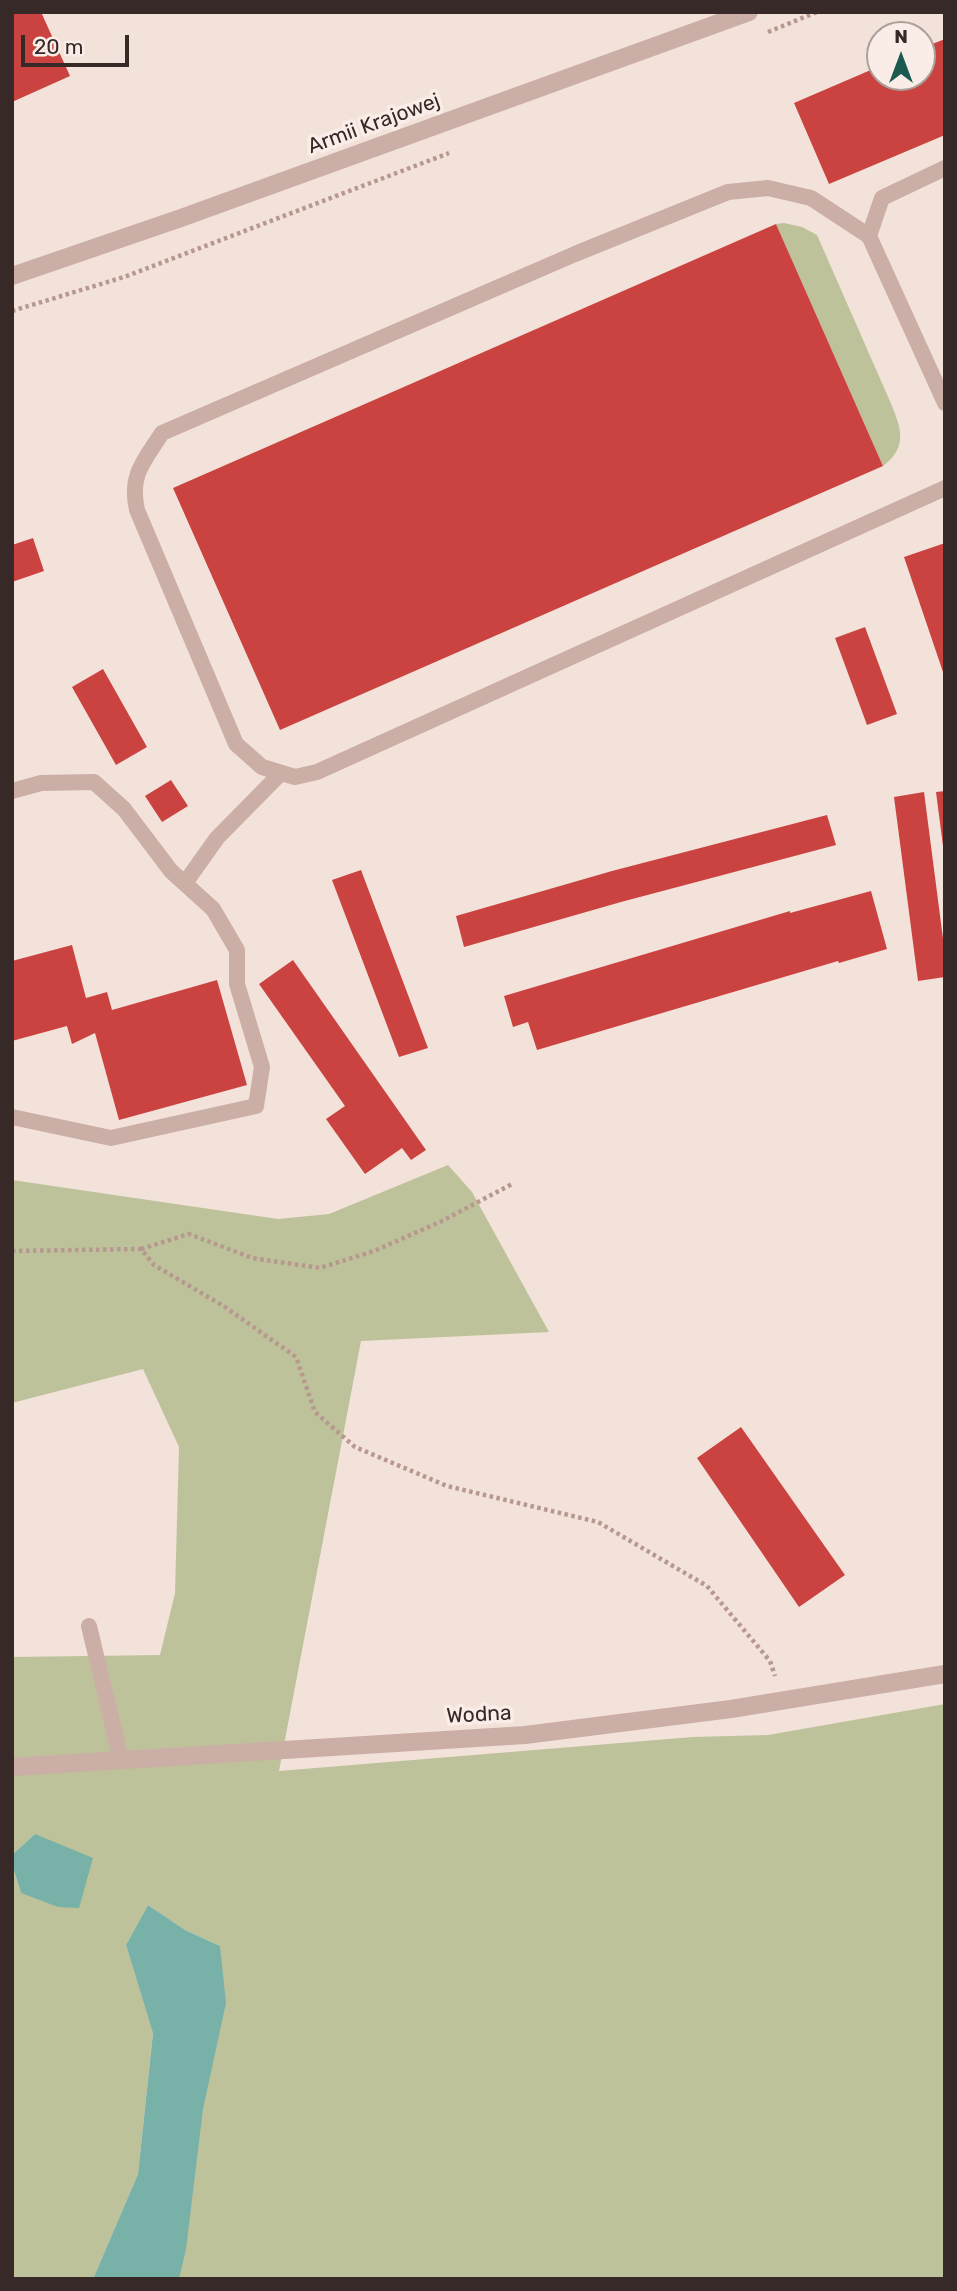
<!DOCTYPE html>
<style>
body{margin:0}
#map{position:relative;width:957px;height:2291px;overflow:hidden;background:#f3e2da;font-family:Rubik,sans-serif}
canvas{display:block}
.frame{position:absolute;inset:0;border:14px solid #372927;pointer-events:none}
.north{position:absolute;left:866px;top:21px;width:70px;height:70px;box-sizing:border-box;background:#faede7;border:2px solid #ac9f9a;border-radius:50%;rotate:0deg;font-size:19px;font-weight:700;line-height:28px;text-align:center;color:#372927}
.north::after{content:'';display:block;margin:auto;width:24px;height:32px;background:#1b5a50;clip-path:polygon(50% 0,100% 100%,50% 72%,0 100%)}
.scale{position:absolute;left:21px;top:35px;width:108px;height:32px;box-sizing:border-box;border:4px solid #372927;border-top:0;padding-left:9px;font-size:21px;line-height:24px;white-space:nowrap;color:#372927;-webkit-text-stroke:5px #faede7;paint-order:stroke}
</style>
<div id="map">
<canvas width="957" height="2291"></canvas>
<div class="frame"></div>
<div class="north">N</div>
<div class="scale">20 m</div>
</div>
<script>
const context = document.querySelector('canvas').getContext('2d');
context.lineJoin = 'round';
function paint(path, color) {
  context.fillStyle = color;
  context.fill(path, 'evenodd');
}
function trace(path, color, width, dash) {
  context.strokeStyle = color;
  context.lineWidth = width;
  context.lineCap = dash ? 'butt' : 'round';
  context.setLineDash(dash || []);
  context.stroke(path);
}
function write(font, color, halo, rows, align = 'center') {
  context.font = font + ' Rubik,sans-serif';
  context.lineWidth = 7;
  context.setLineDash([]);
  context.textBaseline = 'middle';
  context.strokeStyle = halo;
  context.fillStyle = color;
  for (const [text, x, y, turn = 0] of rows) {
    context.save();
    context.translate(x, y);
    context.rotate((+turn || 0) * Math.PI / 180);
    context.textAlign = isNaN(turn) ? turn : align;
    if (halo) context.strokeText(text, 0, 0);
    context.fillText(text, 0, 0);
    context.restore();
  }
}
paint(new Path2D(`
 M784,223l18,4 15,8 72,164c11,26 21,47 -6,67l-107,-242z
 M448,1165l24,27 77,140 -188,9 -82,430 414,-34 75,-2 177,-31v575h-778l53,-333 -35,-16 -37,-25 -22,40 27,87 -15,142 -45,105h-81v-415l9,29 14,-59 -23,21v-198l148,-2 15,-62 4,-146 -36,-78 -131,34v-223l266,39 51,-5z`), '#bec29a');
paint(new Path2D(`
 M35,1834l58,24 -14,50 -21,-1 -37,-14 -9,-29v-9z
 M148,1905l37,25 35,16 6,57 -23,106 -17,140 -7,30h-86l45,-105 15,-141 -27,-88z`), '#78b1a7');
paint(new Path2D(`
 M12,12h29l29,64 -58,26z
 M945,39v96l-116,49 -35,-81 86,-37v11h42v-29z
 M776,224l107,242 -603,264 -107,-242z
 M33,538l11,33 -32,11v-37z
 M945,543v132h-1l-40,-118z
 M865,627l32,87 -30,11 -32,-87z
 M103,669l44,78 -31,18 -44,-78z
 M171,780l17,26 -26,16 -17,-26z
 M945,791v55h-2l-7,-54z
 M924,792l21,162v23l-27,4 -24,-184z
 M827,815l9,30 -215,57 -157,45 -8,-31 156,-45z
 M361,870l67,178 -29,9 -67,-177z
 M871,891l16,58 -48,14 -1,-2 -301,89 -9,-28 -15,5 -9,-31 286,-85v2z
 M72,945l14,53 21,-6 5,18 105,-30 30,105 -128,35 -24,-87 -23,11 -5,-18 -55,15v-80z
 M293,960l133,190 -15,10 -9,-12 -37,26 -39,-55 19,-13 -86,-122z
 M741,1427l104,148 -46,32 -102,-149z`), '#cb4340');
trace(new Path2D(`
 M768,32l49,-20
 M12,311l112,-34 325,-124
 M141,1249l48,-15 63,24 68,10 54,-17 68,-30 72,-38
 M12,1251l129,-2 13,16 71,42 71,50 19,55 40,35 92,39 151,36 109,64 63,75 5,15`), '#b79890', 4.5, [3.5, 3.5]);
trace(new Path2D(`
 M945,168l-63,30 -13,38 76,167
 M869,236l-58,-38 -43,-10 -40,4 -153,62 -413,179c-18,28 -33,42 -25,77l99,234 26,23 33,10 22,-5 628,-284
 M12,791l29,-8 53,-1 30,27 47,62 42,38 24,41v34l25,83 -6,39 -145,32 -99,-21
 M185,883l32,-45 64,-65
 M89,1626l32,134`), '#cbaea6', 16);
trace(new Path2D(`
 M12,276l169,-58 568,-206
 M12,1767l513,-32 206,-26 214,-35`), '#cbaea6', 18);
write('21px', '#372927', '#faede7', [
 ["Armii Krajowej",374,124,-20],
 ["Wodna",479,1715,-3]
]);
</script>
